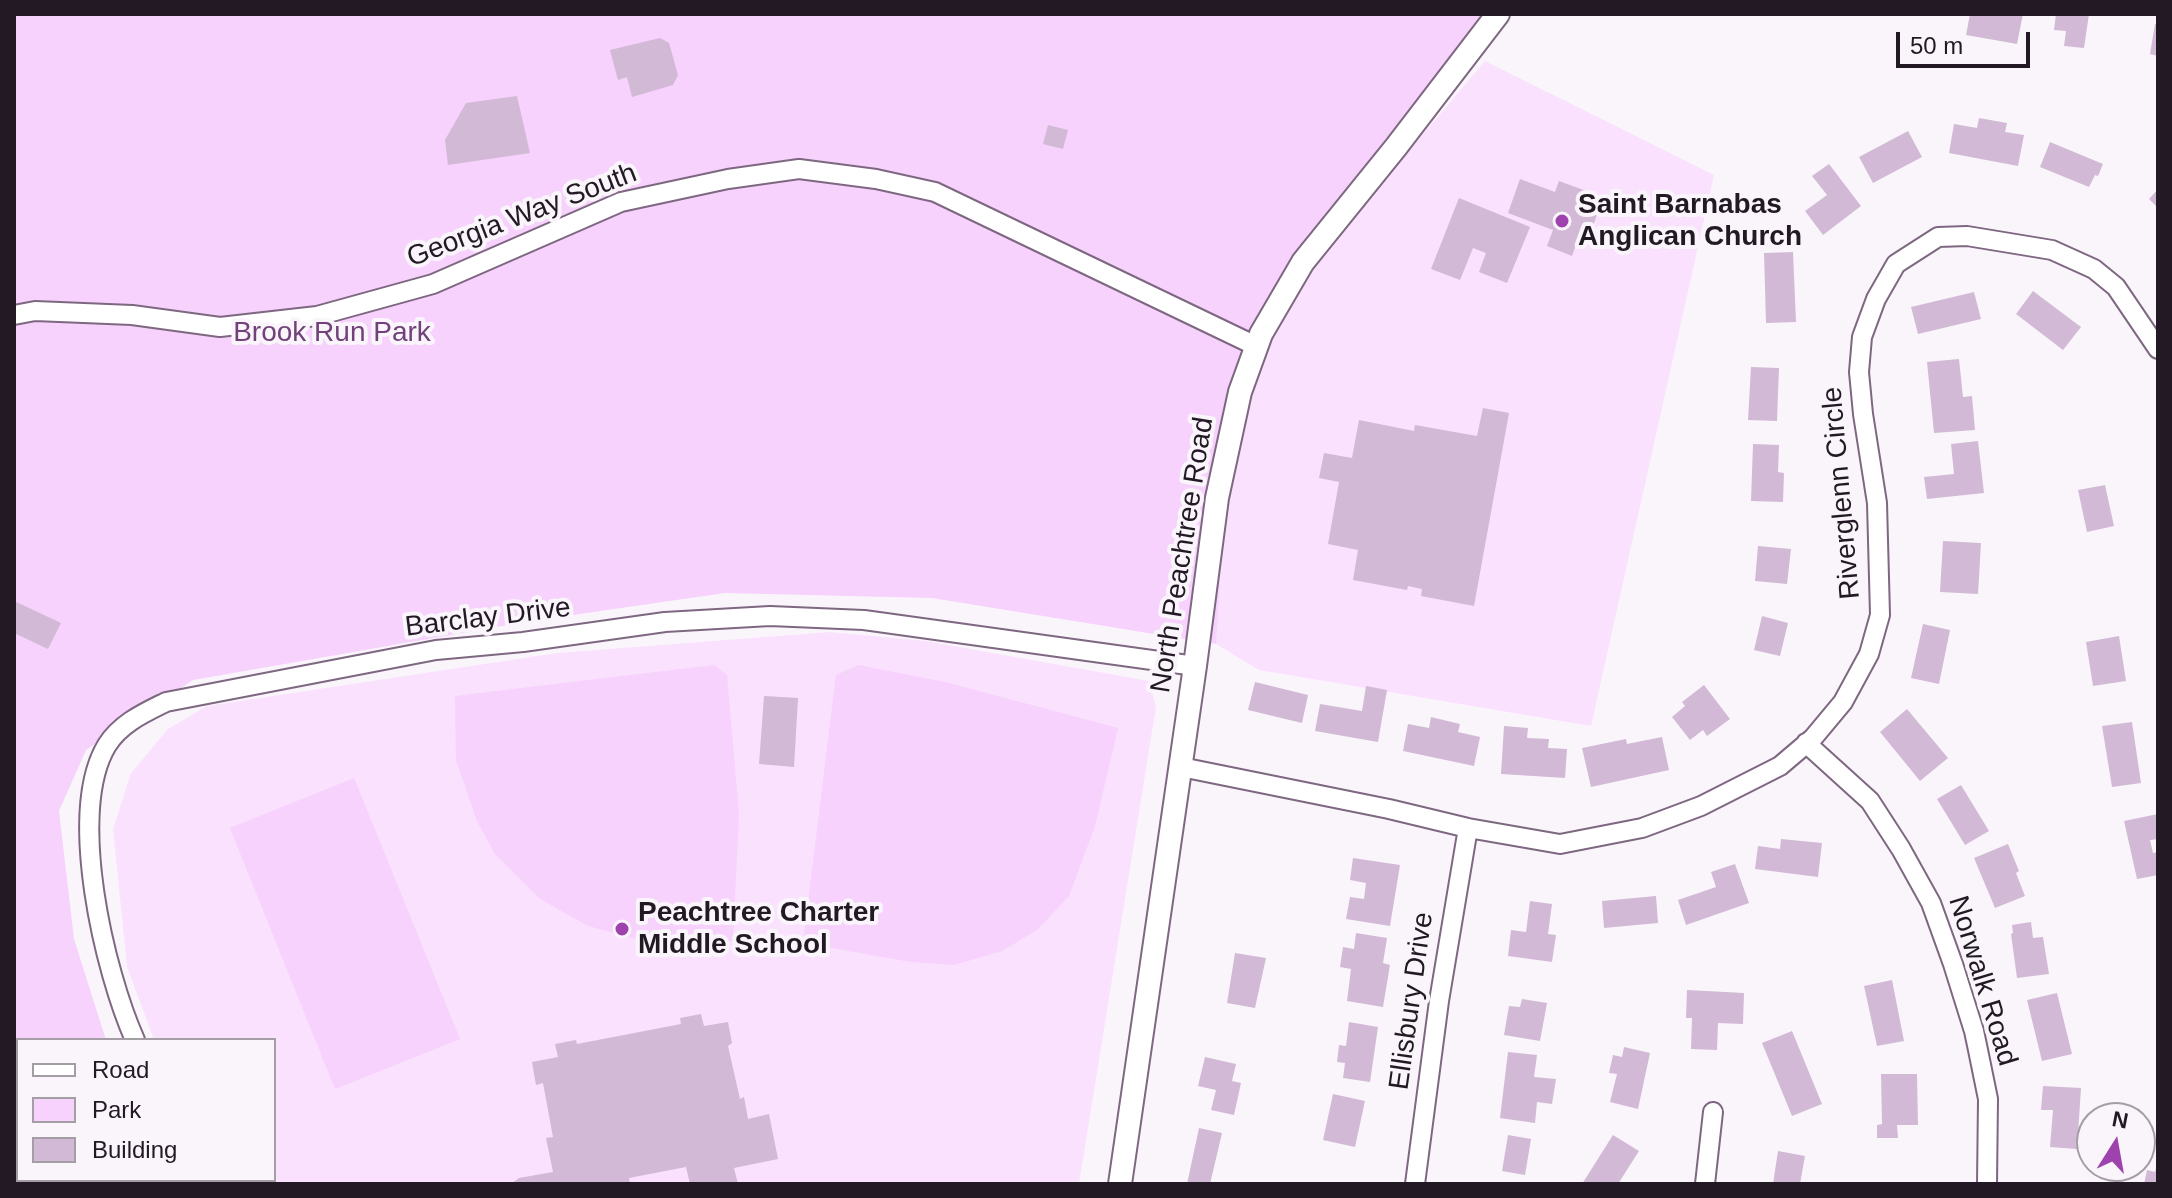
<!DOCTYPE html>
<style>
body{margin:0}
#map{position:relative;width:2172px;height:1198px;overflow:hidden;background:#faf5fb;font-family:Arial,sans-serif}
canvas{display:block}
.frame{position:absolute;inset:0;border:16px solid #221924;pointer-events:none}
.legend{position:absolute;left:16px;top:1038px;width:260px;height:144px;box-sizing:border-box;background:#faf5fb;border:2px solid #a49da5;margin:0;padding:10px 14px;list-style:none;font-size:24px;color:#221924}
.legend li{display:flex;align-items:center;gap:16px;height:40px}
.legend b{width:40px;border:2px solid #a49da5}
.north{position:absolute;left:2076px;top:1102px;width:80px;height:80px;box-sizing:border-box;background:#faf5fb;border:2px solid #a49da5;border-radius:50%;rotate:11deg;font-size:22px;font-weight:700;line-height:32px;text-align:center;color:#221924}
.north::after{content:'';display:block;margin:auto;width:28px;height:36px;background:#9e42ad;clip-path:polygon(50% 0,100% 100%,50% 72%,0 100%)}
.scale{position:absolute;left:1896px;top:32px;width:134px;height:36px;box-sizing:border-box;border:4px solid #221924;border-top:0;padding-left:10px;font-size:24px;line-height:28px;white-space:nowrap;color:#221924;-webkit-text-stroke:6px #faf5fb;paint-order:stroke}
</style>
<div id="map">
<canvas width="2172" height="1198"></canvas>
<div class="frame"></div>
<ul class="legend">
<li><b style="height:10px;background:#fff"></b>Road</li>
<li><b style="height:22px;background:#f6d2fc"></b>Park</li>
<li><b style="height:22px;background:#d2b9d6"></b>Building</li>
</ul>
<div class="north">N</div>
<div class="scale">50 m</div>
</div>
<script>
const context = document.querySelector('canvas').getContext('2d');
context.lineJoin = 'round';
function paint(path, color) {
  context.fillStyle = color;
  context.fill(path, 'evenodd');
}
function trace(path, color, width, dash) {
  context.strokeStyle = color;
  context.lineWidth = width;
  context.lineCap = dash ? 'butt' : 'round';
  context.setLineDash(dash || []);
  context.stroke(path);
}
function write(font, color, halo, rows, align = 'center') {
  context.font = font + ' Arial,sans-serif';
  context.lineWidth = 8;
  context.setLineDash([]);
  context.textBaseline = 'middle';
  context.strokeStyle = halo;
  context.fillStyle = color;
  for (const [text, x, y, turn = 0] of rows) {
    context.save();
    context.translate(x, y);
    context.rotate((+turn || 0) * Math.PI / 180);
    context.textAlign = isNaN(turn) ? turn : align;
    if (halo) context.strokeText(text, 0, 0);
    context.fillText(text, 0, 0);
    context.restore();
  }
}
paint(new Path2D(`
 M1485,61l229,114 -123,551 -332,-56 -43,-26 -18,-26 31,-199 64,-131z
 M830,632l96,9 223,40 7,26 -77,477h-833l-3,-4h31v-140h-120l-27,-73 -14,-138 18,-56 37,-44 39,-23 350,-53z`), '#fae1fe');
paint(new Path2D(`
 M14,14h1483l-184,243 -84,162 -13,225 -284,-46 -207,-5 -194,28 -338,59 -107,70 -27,61 15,128 32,101h-88v140h138l-14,4h-128z
 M714,665l13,10 12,139 -6,127 -81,2 -64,-17 -48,-27 -45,-45 -18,-33 -21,-61 -1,-64z
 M858,665l87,17 173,46 -23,98 -26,70 -32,34 -35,21 -48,14 -43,-3 -108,-19 33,-268z
 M354,778l106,261 -125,50 -105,-261z`), '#f6d2fc');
paint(new Path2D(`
 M1970,14h53l-6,30 -51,-9z
 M2056,14h33l-5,34 -20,-2 2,-15 -12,-1z
 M2155,24l3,1v31l-8,-2z
 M660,38l9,5 9,32 -5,10 -41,12 -5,-20 -9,3 -8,-30z
 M517,96l13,57 -82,12 -3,-25 21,-37z
 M1979,118l28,5 -2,9 19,3 -6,31 -69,-13 5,-29 23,4z
 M1048,125l20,5 -5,19 -20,-5z
 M1908,131l14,26 -49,26 -14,-26z
 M2050,142l53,22 -5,12 -3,-1 -6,12 -49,-20z
 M1829,164l32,42 -38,29 -18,-24 22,-16 -15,-19z
 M1520,179l35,13 4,-11 30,11 -5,11 15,6 -12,34 -9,-4 -6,17 -25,-10 6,-16 -45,-17z
 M2158,189v19l-9,-9z
 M1459,198l71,29 -23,56 -28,-11 7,-19 -13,-5 -13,32 -29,-11z
 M1793,252l3,70 -30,1 -2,-70z
 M2033,291l48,36 -18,23 -47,-36z
 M1974,292l7,27 -63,15 -7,-27z
 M1959,359l4,38 9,-1 3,34 -41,3 -7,-71z
 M1751,367l28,1 -2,53 -29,-1z
 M1483,408l26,5 -35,193 -53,-10 1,-7 -14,-3 -1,4 -54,-10 5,-30 -30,-6 11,-62 -20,-4 5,-25 28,5 7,-38 55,11 1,-6 62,11z
 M1978,441l6,52 -57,6 -3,-22 30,-3 -3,-30z
 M1753,444l26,1 -1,27 6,1 -1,29 -32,-1z
 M2105,485l9,41 -27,6 -9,-42z
 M1943,541l38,2 -3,51 -38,-2z
 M1758,546l33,3 -4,35 -32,-3z
 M14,601l47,22 -13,26 -34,-16z
 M1762,616l26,7 -8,33 -26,-6z
 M1923,624l27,6 -11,54 -28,-6z
 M2119,636l7,45 -33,5 -7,-44z
 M1255,682l53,13 -6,28 -54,-13z
 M1704,685l26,34 -23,17 -4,-6 -13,10 -18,-23 13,-11 -3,-4z
 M1366,686l21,4 -9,52 -63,-11 5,-27 42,7z
 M764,696l34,2 -4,69 -35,-3z
 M1907,709l41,49 -28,23 -40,-49z
 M1431,717l29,7 -2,8 22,5 -6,29 -71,-15 5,-27 21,4z
 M2132,722l9,61 -29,4 -10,-61z
 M1504,726l24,2 -1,10 22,1 -1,9 19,1 -2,29 -64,-4z
 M1662,737l7,33 -78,17 -9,-39 44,-9 1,5z
 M1961,785l28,46 -24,14 -28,-46z
 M2158,814v25l-8,1 3,13 5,-1v23l-21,4 -13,-58z
 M1781,839l41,4 -4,34 -63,-8 3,-23 22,3z
 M2008,844l11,27 -3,2 9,23 -30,12 -21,-50z
 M1353,858l47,7 -10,61 -44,-7 4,-22 14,2 2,-16 -16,-3z
 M1735,864l14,39 -63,22 -8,-25 38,-13 -5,-15z
 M1656,896l2,27 -54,5 -2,-27z
 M1530,901l22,3 -4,30 8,1 -4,27 -44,-6 3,-26 15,2z
 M2031,922l2,16 10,-1 6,37 -32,4 -6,-44 2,-1 -1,-8z
 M1356,933l31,5 -4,25 7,2 -7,42 -36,-6 4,-32 -11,-2 3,-20 11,2z
 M1235,953l31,5 -11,50 -28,-5z
 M1892,980l12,61 -27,5 -13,-60z
 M1687,990l57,3 -1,31 -25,-1 -1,27 -26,-1 1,-31h-6z
 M2057,993l15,61 -30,7 -15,-61z
 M1522,999l25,4 -7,38 -36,-6 5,-29 11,1z
 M701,1014l3,12 24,-4 4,21 -4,3 12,53 4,-2 4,22 21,-5 9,45 -44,9 4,16h-48l-4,-17 -57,11 1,6h-119l8,-6 34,-6 -7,-34 7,-1 -10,-54 -7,2 -4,-23 26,-5 -3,-13 21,-4 1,4 104,-20 -1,-6z
 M1349,1022l29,5 -8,55 -27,-4 2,-15 -8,-1 2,-17 7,1z
 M1792,1031l30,73 -30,12 -30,-73z
 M1624,1047l26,6 -12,56 -28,-7 7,-28 -8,-1 4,-18 9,2z
 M1508,1052l29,3 -3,22 22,2 -4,25 -15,-2 -2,21 -35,-5z
 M1205,1057l31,7 -4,17 9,2 -7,32 -23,-5 5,-20 -18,-4z
 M1881,1074h36l1,51h-21l1,13h-21v-13l5,-1z
 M2043,1086l38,2 -4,61 -27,-2 3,-37h-12z
 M1333,1094l32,7 -10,46 -32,-7z
 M1199,1128l23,5 -12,51h-23z
 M1508,1135l23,4 -6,36 -23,-4z
 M1613,1135l26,16 -21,33h-36z
 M1778,1151l27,5 -5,28h-27z
 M2157,1165l1,19h-14l3,-14 8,2z`), '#d2b9d6');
const minor = new Path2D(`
 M14,315l21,-4 97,4 88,12 97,-11 116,-32 188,-82 107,-23 71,-10 77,10 59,13 321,154
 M1806,743l64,58 31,48 30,54 22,61 21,67 4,19 10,49 -1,85
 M1181,767l208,42 79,19 92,16 82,-16 59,-22 79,-40 33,-28 30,-36 26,-48 11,-39 -3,-112 -14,-89 -4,-42 3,-35 14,-38 20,-35 42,-27 29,-1 85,14 42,19 22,18 42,62
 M135,1040c-30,-67 -69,-228 -28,-295 14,-22 37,-32 59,-43l270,-52 87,-8 142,-20 105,-6 94,4 331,46
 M219,1180l2,4
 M1415,1184l24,-183 29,-173
 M1705,1184l8,-72`);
const tertiary = new Path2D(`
 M1120,1184l75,-518 22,-168 23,-106 21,-58 42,-72 93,-115 102,-133`);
trace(minor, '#7e6781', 22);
trace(tertiary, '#7e6781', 26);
trace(minor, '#fff', 18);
trace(tertiary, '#fff', 22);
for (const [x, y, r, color] of [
 [1562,221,8,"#9e42ad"],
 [622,929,8,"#9e42ad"]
]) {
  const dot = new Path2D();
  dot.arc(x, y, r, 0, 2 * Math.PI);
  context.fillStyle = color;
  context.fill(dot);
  trace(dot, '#faf5fb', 3);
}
write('bold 28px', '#221924', '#faf5fb', [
 ["Saint Barnabas",1578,205],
 ["Anglican Church",1578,237],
 ["Peachtree Charter",638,913],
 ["Middle School",638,945]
], 'left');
write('28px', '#221924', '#faf5fb', [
 ["Georgia Way South",522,216,-21],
 ["Riverglenn Circle",1842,493,-95],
 ["North Peachtree Road",1183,555,-81],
 ["Barclay Drive",488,618,-7],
 ["Norwalk Road",1982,981,73],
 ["Ellisbury Drive",1412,1001,-82]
]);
write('28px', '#714179', '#faf5fb', [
 ["Brook Run Park",332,333]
]);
</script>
